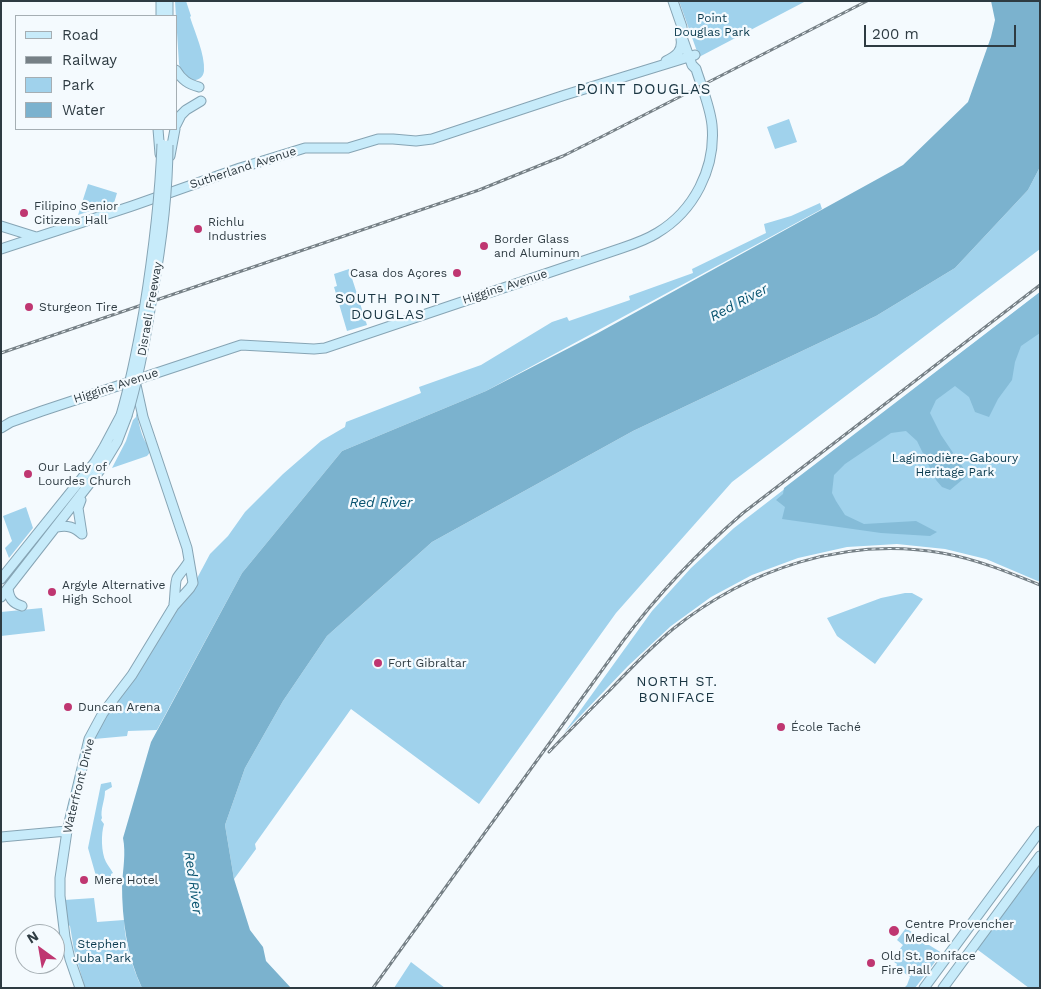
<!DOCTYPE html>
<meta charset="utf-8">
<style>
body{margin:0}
#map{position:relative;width:1041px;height:989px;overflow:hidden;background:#f4fafe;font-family:"Work Sans",sans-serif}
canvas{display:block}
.frame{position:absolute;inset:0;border:2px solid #2e3b42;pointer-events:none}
.legend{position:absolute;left:15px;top:15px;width:162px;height:115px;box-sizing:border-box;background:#f4fafe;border:1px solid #a5aeb3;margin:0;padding:6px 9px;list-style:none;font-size:15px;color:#2e3b42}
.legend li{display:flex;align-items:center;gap:10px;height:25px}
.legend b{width:25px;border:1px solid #a5aeb3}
.north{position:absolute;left:15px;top:924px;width:50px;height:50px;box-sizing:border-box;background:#f4fafe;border:1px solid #a5aeb3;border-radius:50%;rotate:328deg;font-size:14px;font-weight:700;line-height:20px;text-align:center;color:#2e3b42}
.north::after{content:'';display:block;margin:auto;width:18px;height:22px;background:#bf3671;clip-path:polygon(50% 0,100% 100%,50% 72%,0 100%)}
.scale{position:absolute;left:864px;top:25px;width:152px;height:22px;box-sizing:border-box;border:2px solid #2e3b42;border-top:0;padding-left:6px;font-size:15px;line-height:18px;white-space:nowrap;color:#2e3b42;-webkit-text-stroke:4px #f4fafe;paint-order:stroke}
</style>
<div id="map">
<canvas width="1041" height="989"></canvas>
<div class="frame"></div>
<ul class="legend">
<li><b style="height:6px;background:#c7ebfa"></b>Road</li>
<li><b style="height:6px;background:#768086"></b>Railway</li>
<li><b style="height:14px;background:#a0d2ec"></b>Park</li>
<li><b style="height:14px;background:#7bb2ce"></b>Water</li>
</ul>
<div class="north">N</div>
<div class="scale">200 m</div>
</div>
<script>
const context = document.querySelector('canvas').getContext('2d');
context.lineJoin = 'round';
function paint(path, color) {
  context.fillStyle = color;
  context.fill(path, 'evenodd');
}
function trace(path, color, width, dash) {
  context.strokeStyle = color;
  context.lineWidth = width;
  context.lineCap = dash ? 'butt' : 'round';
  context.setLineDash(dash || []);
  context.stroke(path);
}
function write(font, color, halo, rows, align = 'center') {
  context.font = font + ' "Work Sans",sans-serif';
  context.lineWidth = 4.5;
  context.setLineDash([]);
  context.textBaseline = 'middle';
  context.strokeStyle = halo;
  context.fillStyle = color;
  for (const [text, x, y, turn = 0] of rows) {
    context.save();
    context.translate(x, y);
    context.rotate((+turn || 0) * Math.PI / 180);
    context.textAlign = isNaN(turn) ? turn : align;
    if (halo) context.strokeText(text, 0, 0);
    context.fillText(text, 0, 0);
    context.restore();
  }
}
paint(new Path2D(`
 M175,1h11l5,15 -1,1c5,16 15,37 14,54 -1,9 -11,12 -18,6 -3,-4 -6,-9 -7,-13z
 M679,1h127l-107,56z
 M789,119l8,23 -22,7 -8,-22z
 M1040,167v82l-308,233 -116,131 -137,191 -128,-95 -96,135 1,5 -22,30 -9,-54 20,-57 38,-67 44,-65 105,-94 201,-111 243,-115 79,-48 73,-78z
 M88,184l29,9 -3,10 -36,12z
 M820,203l2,6 -336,182 -144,60 -100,122 -85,157 -29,1 -1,5 -33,3 10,-24 71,-103 11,-13 24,-45 18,-18 17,-24 38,-38 38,-33 24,-14 1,-5 75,-29 -2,-6 62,-22 71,-43 15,-5 2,4 61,-21 -1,-4 64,-23 -1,-4 74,-36 -2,-9 27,-8z
 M349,269l18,56 -20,6 -13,-44 3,-1 -3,-12z
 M1040,292v290l-54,-23 -41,-10 -48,-5 -50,3 -49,11 -46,17 -41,22 -40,29 -43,40 -64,67 88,-122 39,-43 43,-40z
 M136,412c3,9 4,20 9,29 3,5 3,1 5,7 1,5 0,4 -3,8l-35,12 14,-27 7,-21 3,-3z
 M26,507l7,21 -24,30 -4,-10 7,-7 -9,-25z
 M905,593h7l11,6 -48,65 -38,-28 -10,-18 54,-20z
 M42,608l3,23 -44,5v-24z
 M111,782l1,5 -7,4c0,9 -5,19 -3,27l-1,2 3,4c-3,10 -3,28 2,38 2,4 5,7 7,11l-2,1v2h-15l-8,-28 13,-64z
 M1040,856v132h-11l-55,-41z
 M94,898l3,24 27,-2c1,23 8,47 18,68h-57l-11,-38 -4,-24 -4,-3 -2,-23z
 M906,928l17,12v3l2,2h4l13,8 -27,35h-11l3,-3 3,-8 -14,-10 1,-3 -6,-4 12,-15 -6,-5z
 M411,962l34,26h-51z`), '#a0d2ec');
paint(new Path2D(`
 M1040,292v41l-19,13 -6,16 -3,18 -14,19 -9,18 -14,-5 -6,-15 -14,-11 -19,14 -6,13 11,22 27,40 -18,15 -8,-3 -6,-7 -19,-39 -11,-10 -15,2 -46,31 -11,11 -2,18 4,8 9,14 19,9 52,-3 21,11 -7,4 -49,-3 -99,-14 3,-12 -9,-7 7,-6 1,-6z`), '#85bcd8');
paint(new Path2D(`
 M991,1h49v166l-12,23 -73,78 -79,48 -243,115 -201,111 -105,94 -44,65 -38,67 -20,57 9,54 16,51 13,17 3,14 25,27h-149c-15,-32 -20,-68 -20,-104 1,-15 4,-31 1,-46l28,-96 91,-169 100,-122 144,-60 112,-58 305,-168 65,-63 23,-65 4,-17z`), '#7bb2ce');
const secondary = new Path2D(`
 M161,1v15
 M168,1v15
 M666,61c10,-5 17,-10 15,-22
 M176,70c6,10 12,14 23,17
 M176,125l5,-10 5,-5 15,-9
 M158,129l2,25
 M170,156l5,-27
 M1,226l35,11
 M1,249l131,-43 108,-38 65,-20h43l30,-9h15l23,2 16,-2 133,-44 130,-40
 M1,428l10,-6 31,-11 199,-66 73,4 11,-1 297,-100c12,-4 24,-8 35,-15 37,-22 59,-65 55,-108 -2,-19 -10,-37 -16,-56l-4,-4 -11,-31 1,-7 -9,-26
 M81,500l-3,8 4,26
 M57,527c11,-2 17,0 25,7
 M1,579l94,-117 9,-15 17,-32
 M8,588c1,10 4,15 14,18
 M1,597l99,-127 17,-28 10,-26
 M174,604c1,-6 1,-23 3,-26 3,-5 9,-11 12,-17
 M1,837l66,-6
 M80,988l-10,-29 -5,-22 -5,-41v-18l7,-47 22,-92 14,-26 29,-38 42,-69 16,-18 3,-5 -6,-35 -44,-131 -7,-32
 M924,988l116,-157
 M943,988l97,-132`);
trace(secondary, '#86a4b4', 11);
trace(secondary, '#c7ebfa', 9);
const rail = new Path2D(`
 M1,353l478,-163 84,-34 42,-21 262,-134
 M549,752c20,-21 40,-41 61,-62 20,-21 40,-42 63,-61 75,-60 173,-93 269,-76 34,6 66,19 98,32
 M373,988l250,-347c35,-47 75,-89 120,-128l297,-228`);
trace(rail, '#768086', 3);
trace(rail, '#f4fafe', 1, [4]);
const secondaryBridge = new Path2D(`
 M121,415c10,-34 17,-70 23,-104 9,-56 16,-111 18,-167
 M127,416c12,-39 19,-79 25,-119 9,-50 16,-101 16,-152`);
trace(secondaryBridge, '#86a4b4', 11, []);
trace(secondaryBridge, '#c7ebfa', 9);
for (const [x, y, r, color] of [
 [24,213,5,"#bf3671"],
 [198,229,5,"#bf3671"],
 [484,246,5,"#bf3671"],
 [457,273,5,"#bf3671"],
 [29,307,5,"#bf3671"],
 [28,474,5,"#bf3671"],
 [52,592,5,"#bf3671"],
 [378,663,5,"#bf3671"],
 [68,707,5,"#bf3671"],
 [781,727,5,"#bf3671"],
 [84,880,5,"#bf3671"],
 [894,931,6,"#bf3671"],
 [871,963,5,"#bf3671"]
]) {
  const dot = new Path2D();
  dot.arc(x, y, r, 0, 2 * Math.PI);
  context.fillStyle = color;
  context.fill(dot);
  trace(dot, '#f4fafe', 2);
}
write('12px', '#0a3a4e', '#f4fafe', [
 ["Point",712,18],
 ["Douglas Park",712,32],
 ["Lagimodière-Gaboury",955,458],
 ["Heritage Park",955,472],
 ["Stephen",102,944],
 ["Juba Park",102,958]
]);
write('12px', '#2e3b42', '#f4fafe', [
 ["Sutherland Avenue",243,168,-18],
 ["Higgins Avenue",505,287,-18],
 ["Disraeli Freeway",150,309,-80],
 ["Higgins Avenue",116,386,-18],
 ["Waterfront Drive",79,786,-76]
]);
write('12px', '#2e3b42', '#f4fafe', [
 ["Filipino Senior",34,206],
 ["Citizens Hall",34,220],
 ["Richlu",208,222],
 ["Industries",208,236],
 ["Border Glass",494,239],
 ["and Aluminum",494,253],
 ["Casa dos Açores",447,273,"right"],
 ["Sturgeon Tire",39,307],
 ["Our Lady of",38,467],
 ["Lourdes Church",38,481],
 ["Argyle Alternative",62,585],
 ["High School",62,599],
 ["Fort Gibraltar",388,663],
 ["Duncan Arena",78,707],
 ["École Taché",791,727],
 ["Mere Hotel",94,880],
 ["Centre Provencher",905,924],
 ["Medical",905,938],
 ["Old St. Boniface",881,956],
 ["Fire Hall",881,970]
], 'left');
context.letterSpacing = '1px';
write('14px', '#193542', '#f4fafe', [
 ["SOUTH POINT",388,299],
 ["DOUGLAS",388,315],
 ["NORTH ST.",677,682],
 ["BONIFACE",677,698]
]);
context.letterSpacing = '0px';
write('italic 14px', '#08536f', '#f4fafe', [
 ["Red River",739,303,-28],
 ["Red River",381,503],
 ["Red River",193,883,82]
]);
context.letterSpacing = '1px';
write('15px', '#193542', '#f4fafe', [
 ["POINT DOUGLAS",644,90]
]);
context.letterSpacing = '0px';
</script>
